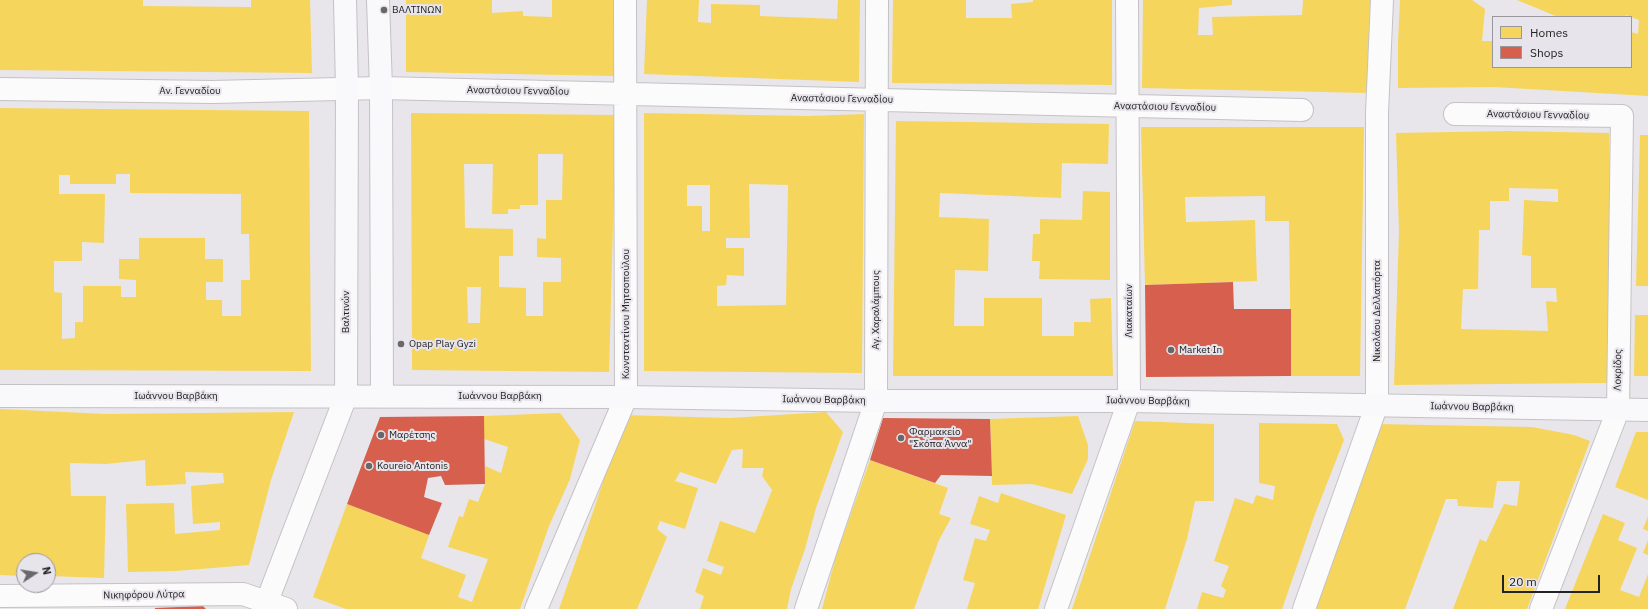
<!DOCTYPE html>
<meta charset="utf-8">
<style>
body{margin:0}
#map{position:relative;width:1648px;height:609px;overflow:hidden;background:#e8e6ea;font-family:"IBM Plex Sans",sans-serif}
canvas{display:block}
.legend{position:absolute;left:1492px;top:16px;width:140px;height:52px;box-sizing:border-box;background:#e7e5eb;border:1px solid #99979b;margin:0;padding:5px 7px;list-style:none;font-size:12px;color:#232224}
.legend li{display:flex;align-items:center;gap:8px;height:20px}
.legend b{width:20px;border:1px solid #99979b}
.north{position:absolute;left:16px;top:553px;width:40px;height:40px;box-sizing:border-box;background:#e7e5eb;border:1px solid #99979b;border-radius:50%;rotate:78deg;font-size:11px;font-weight:700;line-height:16px;text-align:center;color:#232224}
.north::after{content:'';display:block;margin:auto;width:14px;height:18px;background:#686769;clip-path:polygon(50% 0,100% 100%,50% 72%,0 100%)}
.scale{position:absolute;left:1502px;top:575px;width:98px;height:18px;box-sizing:border-box;border:2px solid #232224;border-top:0;padding-left:5px;font-size:12px;line-height:14px;white-space:nowrap;color:#232224;-webkit-text-stroke:3px #e7e5eb;paint-order:stroke}
</style>
<div id="map">
<canvas width="1648" height="609"></canvas>
<ul class="legend">
<li><b style="height:11px;background:#f6d55c"></b>Homes</li>
<li><b style="height:11px;background:#d6604d"></b>Shops</li>
</ul>
<div class="north">N</div>
<div class="scale">20 m</div>
</div>
<script>
const context = document.querySelector('canvas').getContext('2d');
context.lineJoin = 'round';
function paint(path, color) {
  context.fillStyle = color;
  context.fill(path, 'evenodd');
}
function trace(path, color, width, dash) {
  context.strokeStyle = color;
  context.lineWidth = width;
  context.lineCap = dash ? 'butt' : 'round';
  context.setLineDash(dash || []);
  context.stroke(path);
}
function write(font, color, halo, rows, align = 'center') {
  context.font = font + ' "IBM Plex Sans",sans-serif';
  context.lineWidth = 4;
  context.setLineDash([]);
  context.textBaseline = 'middle';
  context.strokeStyle = halo;
  context.fillStyle = color;
  for (const [text, x, y, turn = 0] of rows) {
    context.save();
    context.translate(x, y);
    context.rotate((+turn || 0) * Math.PI / 180);
    context.textAlign = isNaN(turn) ? turn : align;
    if (halo) context.strokeText(text, 0, 0);
    context.fillText(text, 0, 0);
    context.restore();
  }
}
paint(new Path2D(`
 M0,0h143v6l108,1v-7h59l2,73 -312,-3z
 M406,0h86v13l31,-2v5l29,1v-17h63l-1,76 -208,-4z
 M647,0h52l-1,22 13,1v-19l49,1v11l77,3 1,-19h22l-1,82 -215,-8z
 M893,0h73v18h46l-1,-14 22,-2v-2h79v85l-220,-2z
 M1143,0h89v5l-33,3 -1,27h15l-1,-18 90,-2 1,-15h67l-3,93 -225,-5z
 M1400,0h72l13,9 -3,32h11v26h138v-35l7,2 1,-14 -13,-5 -1,2h-67l-41,-17h131v96l-154,-9 -96,1v-46z
 M0,108l309,3 2,260 -311,-1zM116,174h14v19l111,1v40h8l1,46h-9v36h-19v-16h-16v-18h17v-23h-18v-21h-66v21h-20v20l17,1v17h-15v-11h-38v36h-8v16l-13,1v-46l-8,-1v-31h28v-19l22,1 1,-49h-46v-19h11v9h46z
 M411,113l205,2 -7,257 -197,-2zM538,154h25l-1,46h-16v39l-9,-1v19l24,1v24h-18v34h-17v-28l-27,-1v-31h14v-27l-48,-1 -1,-64h29l-1,50h16v-5h12v-4h18zM467,287h14l-1,36h-12z
 M644,113l164,3 56,-2 -2,259 -218,-2zM749,184l39,1 -2,120 -69,1v-20l9,-1 1,-10 17,1v-28h-18v-10h24zM687,185h23v46h-8v-25h-15z
 M896,121l213,3 -1,40 -46,-1 -1,35 -121,-5 -1,24 50,2 -1,52 -33,-1 -1,56h30v-28h58v38h32v-14h17l-1,-23 21,-1 2,78h-220z
 M1141,127h223l-4,249h-69l-2,-155h-24v-25l-80,1 1,25 69,-2 2,61 -112,4z
 M1508,131l101,2 1,124 -2,126 -214,2 5,-153 -3,-99zM1509,188l49,1v13l-34,-2 -2,55 9,1v32h25l1,14 -11,-1 2,30 -87,-2 2,-40h15l1,-59h11v-29h19z
 M1640,135h8v151h-12z
 M1083,191l27,1v88l-71,-1 1,-18h-8l1,-27h7v-15l42,1z
 M1635,315h13v61h-14z
 M0,409l106,5 188,-2 -23,68 -22,85 -73,6 -48,1 -2,-68 48,-1 1,31 45,-4v-8l-27,2 -2,-38 33,-3 -1,-10 -38,-1 1,12 -40,2 -1,-26 -39,4 -36,-1 1,33h35l-2,82 -56,-2v-15h-24v15l-24,-1z
 M826,412l17,20 -27,76 -11,41 -14,40 -4,20h-87l4,-13 -9,-4 8,-24 18,7 3,-8 -17,-6 13,-40 35,12 17,-43 -10,-14 2,-8h-22l1,-19 -11,1 -16,34 -36,-12 -5,9 23,7 -13,41 -25,-8 -3,8 10,8 -30,72h-78l35,-100 16,-49 11,-45 109,3z
 M560,413l20,27 -10,39 -21,47 -29,83h-174l-33,-12 34,-93 82,31 -8,23 45,17 -8,22 14,5 16,-43 -40,-12 11,-31 4,1 6,-18 9,3 7,-18v-18l16,7 7,-26 -24,-8v-23z
 M1078,416l10,29v14l-16,35 -40,-10 -40,1 -2,-66z
 M1135,421l79,3v77h-19l-8,38 -22,70h-93z
 M1259,423l78,1 7,16 -29,74 -33,95h-85l5,-17 21,6 3,-8 -5,-4 8,-20 -15,-5 21,-63 18,6 3,-9 17,5 2,-14 -16,-3z
 M1376,424l156,3 42,8 16,6 -63,168h-74l27,-70 6,3 18,-38 13,2 3,-25h-23l-4,27 -35,-2 -1,-7h-11l-41,110h-90z
 M1636,432h12v68l-33,-13z
 M870,460l78,28 -9,26 12,4 -12,22 -25,69h-92l14,-53z
 M1001,493l65,22 -28,94h-71l8,-26 -12,-3 12,-42 11,3 4,-11 -20,-6 9,-28 19,7z
 M1603,514l22,9 -7,17 19,8 -17,42 19,7 9,-23v35h-83z
 M1648,516v15l-5,-2z
 M1648,540v15l-5,-2z`), '#f6d55c');
paint(new Path2D(`
 M1233,282l1,27h57v67l-145,1 -1,-92z
 M484,416l1,68 -40,1 -4,-9 -13,2 -4,19 18,6 -13,32 -82,-31 33,-87z
 M883,418l107,1 2,57 -51,-1 -6,8 -65,-23z
 M203,606l3,3h-51v-1z`), '#d6604d');
const street = new Path2D(`
 M0,89l212,3 169,-4 921,22
 M1455,114l167,2 -4,294 -77,199
 M0,596l243,-2 43,15
 M264,609l82,-213
 M536,609l90,-212 -1,-397
 M806,609l70,-208 1,-401
 M1056,609l73,-208 -2,-401
 M1304,609l73,-205v-291l5,-113`);
const secondary = new Path2D(`
 M345,0l2,88 -1,308
 M378,0l3,88 1,308
 M0,396l626,1 250,4h253l519,9`);
trace(street, '#c4c2c5', 24);
trace(secondary, '#c4c2c5', 24);
trace(street, '#fcfbfc', 22);
trace(secondary, '#f9f8fa', 22);
for (const [x, y, r, color] of [
 [384,10,4,"#686769"],
 [401,344,4,"#686769"],
 [1171,350,4,"#686769"],
 [381,435,4,"#686769"],
 [901,438,4,"#686769"],
 [369,466,4,"#686769"]
]) {
  const dot = new Path2D();
  dot.arc(x, y, r, 0, 2 * Math.PI);
  context.fillStyle = color;
  context.fill(dot);
  trace(dot, '#e7e5eb', 1.5);
}
write('10px', '#232224', '#e7e5eb', [
 ["ΒΑΛΤΙΝΩΝ",392,10],
 ["Opap Play Gyzi",409,344],
 ["Market In",1179,350],
 ["Φαρμακείο",909,432],
 ["\"Σκόπα Άννα\"",909,444],
 ["Μαρέτσης",389,435],
 ["Koureio Antonis",377,466]
], 'left');
write('10px', '#232224', '#e7e5eb', [
 ["Αν. Γενναδίου",190,91],
 ["Αναστάσιου Γενναδίου",518,91,1],
 ["Αναστάσιου Γενναδίου",842,99,1],
 ["Αναστάσιου Γενναδίου",1165,107,1],
 ["Αναστάσιου Γενναδίου",1538,115,1],
 ["Αγ. Χαραλάμπους",876,310,-90],
 ["Λιακαταίων",1129,311,-90],
 ["Νικολάου Δελλαπόρτα",1377,311,-90],
 ["Βαλτινών",346,312,-90],
 ["Κωνσταντίνου Μητσοπούλου",626,314,-90],
 ["Λοκρίδος",1618,370,-89],
 ["Ιωάννου Βαρβάκη",176,396],
 ["Ιωάννου Βαρβάκη",500,396],
 ["Ιωάννου Βαρβάκη",824,400,1],
 ["Ιωάννου Βαρβάκη",1148,401,1],
 ["Ιωάννου Βαρβάκη",1472,407,1],
 ["Νικηφόρου Λύτρα",144,595,-1]
]);
</script>
